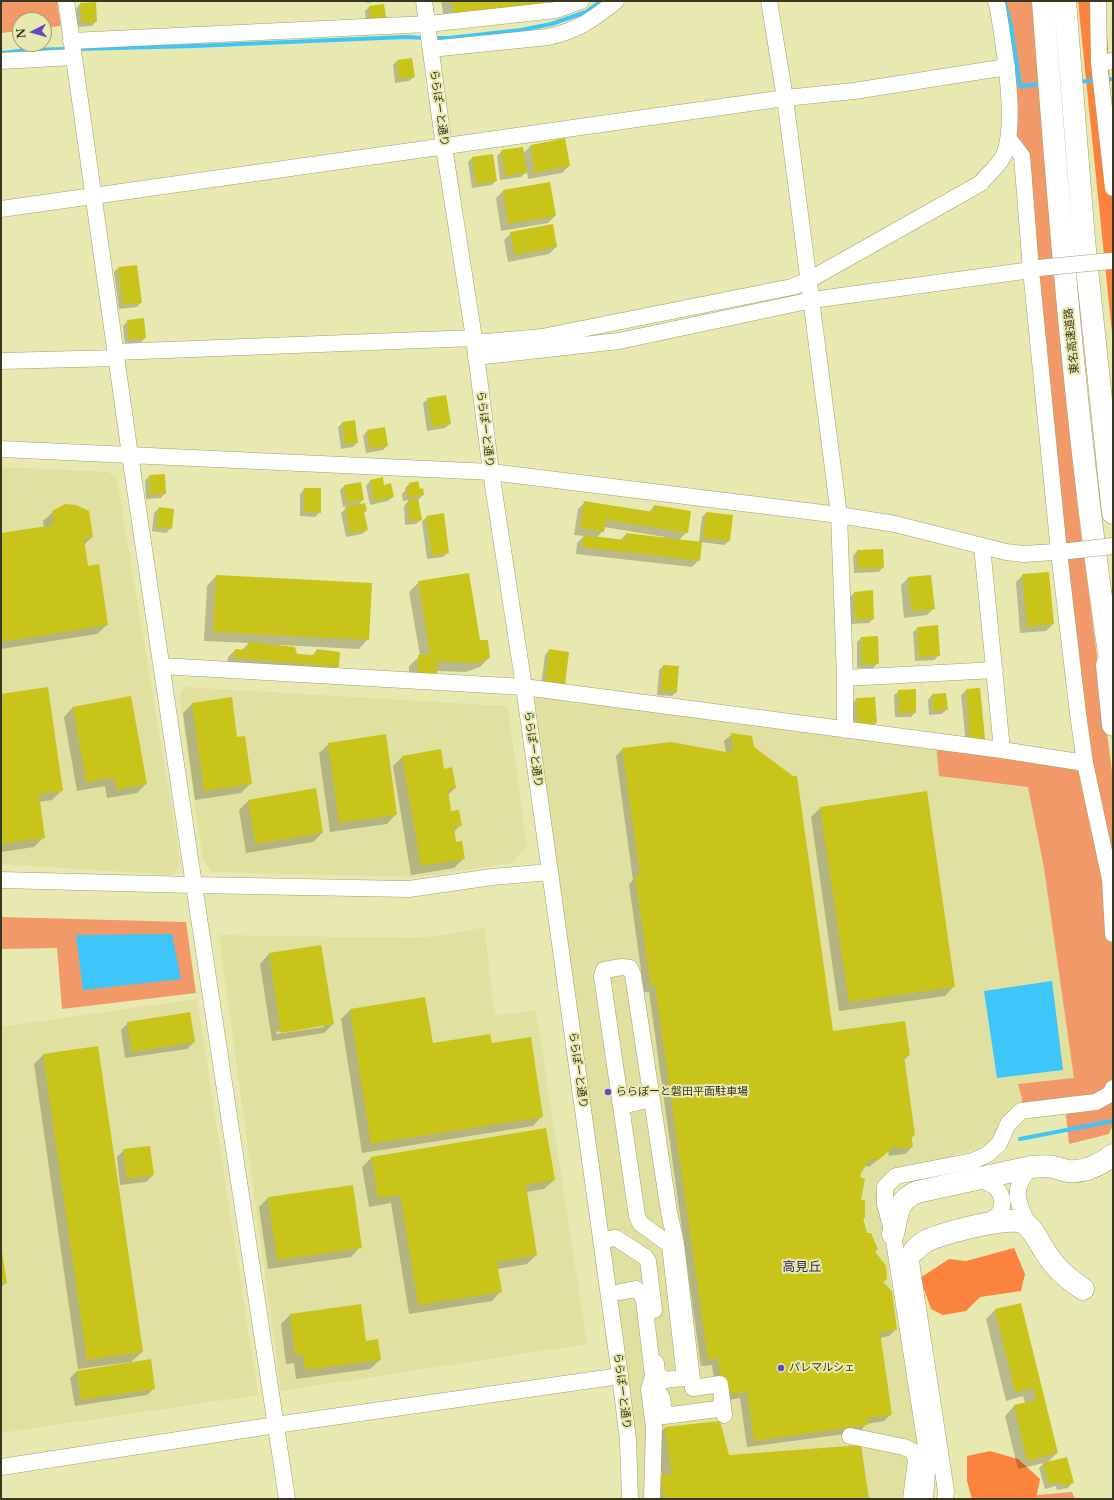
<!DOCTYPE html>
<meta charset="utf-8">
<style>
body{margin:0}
#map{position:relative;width:1114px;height:1500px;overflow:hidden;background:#e8e9b0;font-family:"Libre Baskerville",serif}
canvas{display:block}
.frame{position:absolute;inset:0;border:2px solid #383821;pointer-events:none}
.north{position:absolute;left:12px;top:12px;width:40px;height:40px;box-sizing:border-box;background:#e8e9b0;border:1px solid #a2a277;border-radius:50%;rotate:264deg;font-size:11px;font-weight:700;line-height:16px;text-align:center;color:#383821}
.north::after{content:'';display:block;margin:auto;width:14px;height:18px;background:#6349c2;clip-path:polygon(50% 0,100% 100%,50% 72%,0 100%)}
</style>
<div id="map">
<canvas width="1114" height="1500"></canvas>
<div class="frame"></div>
<div class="north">N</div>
</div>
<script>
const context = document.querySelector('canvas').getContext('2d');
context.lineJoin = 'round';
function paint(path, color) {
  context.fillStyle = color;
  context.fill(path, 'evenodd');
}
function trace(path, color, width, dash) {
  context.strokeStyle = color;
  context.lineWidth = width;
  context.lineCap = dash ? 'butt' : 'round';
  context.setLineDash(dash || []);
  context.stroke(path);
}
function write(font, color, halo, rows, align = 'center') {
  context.font = font + ' "Libre Baskerville","Noto Sans JP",serif';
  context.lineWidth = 4;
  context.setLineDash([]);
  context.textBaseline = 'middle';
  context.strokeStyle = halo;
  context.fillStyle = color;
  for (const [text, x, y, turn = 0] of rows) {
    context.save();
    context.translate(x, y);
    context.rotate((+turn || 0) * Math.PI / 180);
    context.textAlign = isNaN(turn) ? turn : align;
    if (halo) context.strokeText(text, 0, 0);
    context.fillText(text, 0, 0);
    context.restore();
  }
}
paint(new Path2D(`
 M1,467l108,5 8,7 64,384 -8,12 -172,-11z
 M185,687l319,19 4,3 19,137 -15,17 -94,14 -206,-5 -9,-12 -24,-163z
 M525,694l560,69 28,326 -92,22 -34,33 -91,32 -11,19 4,43v36l25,119 8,106h-293z
 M484,927l11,89 41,-6 51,334 -306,47 -62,-456 192,3 27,-2z
 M197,999l61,396 -257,38v-406z`), '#e0e1a0');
paint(new Path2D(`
 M1,1h56l4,25 -17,2v-8h-24v11l-19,2z
 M1006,1h30l41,502 36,276v345l-4,10 -40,10 -4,-38 -44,5 1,-12 -4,-15 56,-6 -30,-210 -16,-81 -89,-11 -3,-34 149,21 -63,-606 -13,-18 -4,-81z
 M1,917l185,5 10,71 -134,16 -5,-61 -56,1z
 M1072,1492l3,7h-39l1,-4z`), '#f29969');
paint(new Path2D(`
 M1078,1h27l8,134v208z
 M1014,1248l11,26 -4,17 -41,6 -14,14 -23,4 -12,-6 -11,-31 29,-19 17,2z
 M990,1451l28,8 22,20 -4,20h-64l-5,-18v-25z`), '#fb833d');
paint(new Path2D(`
 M172,934l9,45 -98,11 -7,-55z
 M1052,981l11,89 -66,8 -13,-87z`), '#3ec5f9');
paint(new Path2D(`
 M366,1h15l-14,2z
 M441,1h102l-98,23z
 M95,3l1,18 -4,5 -15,1 -1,-18 4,-5z
 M383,5l-16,24 -2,-18 4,-4z
 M397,61l17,16 -5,4 -14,2 -2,-18z
 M531,145l38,21 -7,7 -34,6 -1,-8 -6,6 -21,3 -3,-24 5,-5 21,3z
 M472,158l24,23 -4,4 -20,3 -4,-26z
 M549,183l6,33 -7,7 -47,8 -5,-33 7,-7z
 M511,233l45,14 -7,7 -41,8 -4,-22z
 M118,268l23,34 -4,5 -18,2 -5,-37z
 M128,321l17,17 -4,4 -16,2 -2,-18z
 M428,399l22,25 -5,4 -18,3 -4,-28z
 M342,423l15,20 -4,4 -12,2 -3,-22z
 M367,431l20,15 -4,4 -17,3 -3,-17z
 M150,476l15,17 -4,5 -15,1 -1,-19z
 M382,479l1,7 10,11 -5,4 -18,4 -4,-19 4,-5z
 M409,484l10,6 4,5 -5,5 3,20 -5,4 -11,1 -1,-19 5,-6 -6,1 -1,-7 3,-3v-3z
 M344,486l19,14 -6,6 9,5 -3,2 4,17 -5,4 -16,3 -5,-24 7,-7 -5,1 -3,-17z
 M304,489l16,23 -5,5 -15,-1v-22z
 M585,502l64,10 5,-6 33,26 -8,8 20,2 3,-25 4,-4 23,28 -5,4 -23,-3 -2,18 -7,7 -116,-13 1,-11 7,-7 -10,-1 4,-26zM604,527l61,10 -1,1 -38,-4 -6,6 -23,-3 6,-6z
 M159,508l12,20 -5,5 -14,-2 2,-18z
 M53,512l39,25 -8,8 3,22 20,58 -10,9 -96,15v-115l43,-6 -1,-7z
 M427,517l21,36 -5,4 -16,2 -5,-38z
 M857,551l26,16 -4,5 -25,1 -1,-17z
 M1023,575l30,49 -7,7 -26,2 -4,-51z
 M216,576l152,63 -9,10 -79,-4v1l16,9 16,1 5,-6 21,17 -7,7 -104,-10 1,-7 7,-7 6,1 8,-8 -45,-2 3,-55z
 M930,576l4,32 -7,7 -23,3 -3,-33 7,-7z
 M419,582l60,59 10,17 -9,9 -14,5 -29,-1 -28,11v-16l11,-10 -11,-64z
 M854,593l19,26 -4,4 -18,1 -1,-27z
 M918,628l21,27 -5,5 -19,1 -2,-29z
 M861,638l17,25 -5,5h-16v-26z
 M549,650l15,34 -23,2 4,-31z
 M663,666l14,26 -5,4 -15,-1 2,-25z
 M979,689l5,49 -5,5 -13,1 -5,-49 5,-5z
 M899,691l16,21 -4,5h-16l-1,-22z
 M945,694l2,15 -5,5 -13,1 -1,-15 4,-5z
 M1,695l61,95 -10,10 -13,2 5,35 -10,10 -33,5z
 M130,697l16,87 -9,9 -30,5 -2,-12 -28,5 -13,-74 9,-10z
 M874,698l2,25 -5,4 -17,2 -2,-25 4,-5z
 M192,704l44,34 15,45 -10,10 -46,7 -12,-87z
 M731,735l22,12 79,285 77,23 -5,5 10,75 -3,4 1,8 -7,7 -16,2 -1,-5 -19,16 -4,-2 -5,7v29l4,17 -2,2 5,14 10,16 -3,2 22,77 -7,7 -9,2 11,76 -7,7 -18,3 -6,8 -113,15 -7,-49 -23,4 -5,-37 -11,1 -52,-374h-5l-15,-108 4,-4 -17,-124 7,-7 103,4 -2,-12z
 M329,744l67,70 -9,10 -57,8 -11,-79z
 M440,750l3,20 12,18 -7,7 3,17 9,13 -6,7 2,11 8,15 -10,10 -43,7 -18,-109 9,-9z
 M315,790l7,43 -9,9 -67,11 -7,-43 9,-9z
 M820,808l134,178 -9,10 -106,15 -28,-194z
 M321,946l12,78 -9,9 -52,8 -12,-77 9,-10zM324,1025v2l-48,7v-2z
 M350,1010l82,34 110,72 -9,10 -171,27 -21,-134z
 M128,1023l66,19 -7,7 -62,9 -4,-28z
 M97,1047l45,305 -11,10 -53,7 -44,-305 9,-9z
 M124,1150l29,25 -7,7 -26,3 -3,-28z
 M371,1158l183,22 -10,9 -18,3 10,63 -9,9 -30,5 4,22 -9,10 -83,13 -18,-111 -22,4 -7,-40z
 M268,1198l92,49 -9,10 -83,12 -9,-62z
 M1,1247l5,35 -5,6z
 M1020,1304l37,149 -10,10 25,20 -4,5 -11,2 -1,-4 -11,3 -6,-21 5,-5 -26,6 -13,-53 9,-10 11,-3 -2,-7 -17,5 -20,-82 9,-9z
 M290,1315l75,27 15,18 -10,9 -74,10 -2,-16 -8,1 -5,-40z
 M77,1371l77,17 -7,7 -72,11 -5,-28z
 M665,1428l63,28 140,43h-214l-2,-13 10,-10 -6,-38z`), '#0003');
trace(new Path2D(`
 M1005,3l6,23 9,60 23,-2
 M433,38h16l72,-8 30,-6 35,-12 15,-11
 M77,49l118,-3 210,-9 21,1
 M1,53l26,-3 41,-1
 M1104,80l9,-1
 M1078,82l19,-2
 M1020,1139l93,-18`), '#3ec5f9', 4);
paint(new Path2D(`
 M452,1h92v3l-90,11z
 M96,2l1,20 -15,1 -2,-20z
 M384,4l3,19 -15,2 -3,-19z
 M412,58l3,19 -16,2 -2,-19z
 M565,138l5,28 -36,7 -3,-28z
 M523,147l4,26 -22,3 -4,-26z
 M493,154l4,27 -21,3 -4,-27z
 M550,182l6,34 -48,8 -5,-34z
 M553,224l4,23 -42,8 -5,-23z
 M137,265l5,38 -19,2 -5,-38z
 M144,318l2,20 -17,2 -2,-20z
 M446,395l5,29 -19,3 -5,-29z
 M355,420l3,23 -13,2 -3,-23z
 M385,427l3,19 -18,3 -3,-19z
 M165,474l1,20 -16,1 -1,-20z
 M383,477l1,8 7,-2 3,14 -20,4 -4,-21z
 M418,481l2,8 3,-1 1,7 -17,2 -1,-8 3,-1v-5z
 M361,482l3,18 -17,3 -3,-18z
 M304,488h17v25l-17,-1z
 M418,498l4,22 -13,1 -1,-21z
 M584,501l69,11 1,-7 37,6 -3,22 -82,-13 -2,12 -24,-4z
 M365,503l2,8 -3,1 4,18 -18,4 -5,-27z
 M65,504l11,1 13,6 4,26 -9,2 4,27 11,-2 9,61 -107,17v-109l53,-8 -2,-14z
 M159,507l15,2 -2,20 -16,-2z
 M706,512l27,3 -3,26 -27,-3z
 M444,513l5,40 -17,3 -6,-40z
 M626,533l76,9 -2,19 -118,-14 2,-12 41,5z
 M883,549l1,19 -26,1 -1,-19z
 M1049,572l5,52 -27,3 -5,-53z
 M469,573l11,67h8l2,18 -14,5 -38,-2 -1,13 -19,-1v-18l12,-1 -12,-73z
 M216,575l156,8 -3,57 -156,-8z
 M931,575l4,34 -24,2 -3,-34z
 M873,590l1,29 -19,1 -1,-28z
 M938,625l2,31 -21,1 -2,-30z
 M878,636l1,28h-17l-1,-27z
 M248,642l47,5 2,7 17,1 3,-6 23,3 -1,15 -105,-9 1,-9 12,1z
 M549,649l20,3 -4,33 -20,-3z
 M663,665l16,1 -2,26 -16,-1z
 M48,687l15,104 -24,3 6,44 -44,6v-150z
 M980,688l5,51 -15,1 -4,-51z
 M916,689v24h-17l-1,-23z
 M946,693l2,17 -15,1 -1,-17z
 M131,696l16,88 -30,6 -3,-13 -28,6 -13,-76z
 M232,697l5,40 8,-1 7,48 -48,7 -12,-88z
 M875,697l2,26 -19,2 -2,-27z
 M731,733l21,3 2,11 39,29h4l36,255 72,-10 5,34 -6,1 11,79 -4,1 2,11 -17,2 -1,-3 -18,15 -6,-3 -10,15 -1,4 5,2 -4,21h4v18h-2l4,15h4l7,17h-4l12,16 1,13 -4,3 9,9 5,39 -17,2 12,83 -25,3 1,7 -114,16 -7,-49 -24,3 -5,-37 -10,2 -53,-375 -4,1 -16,-110 5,-1 -18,-127 49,-6 55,10 7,-1z
 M386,734l11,81 -58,8 -11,-80z
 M441,749l3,20 8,-2 4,21 -8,2 3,21 8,-1 3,16 -8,1 2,15 6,-1 3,18 -44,7 -19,-110z
 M316,788l7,45 -68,11 -7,-44z
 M927,791l28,196 -106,15 -29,-195z
 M321,945l13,79 -53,9 -12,-80z
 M425,997l8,46 57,-9 2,9 39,-6 12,80 -172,27 -21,-135z
 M190,1012l5,30 -63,10 -5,-30z
 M98,1046l45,306 -56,8 -44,-306z
 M546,1128l9,52 -29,5 11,70 -40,7 5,30 -84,13 -18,-110 -22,3 -7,-41z
 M150,1146l4,29 -27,4 -4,-30z
 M353,1185l9,63 -85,12 -9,-63z
 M1,1246l6,37 -6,1z
 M1021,1303l37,150 -31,8 -13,-56 22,-5 -3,-12 -18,4 -20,-83z
 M361,1304l5,37 12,-2 3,21 -76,10 -2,-16 -8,1 -5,-41z
 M151,1359l4,30 -74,11 -4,-29z
 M720,1421l9,34 132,-10 8,54h-205l-3,-24 11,-1 -7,-47z
 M1067,1457l7,26 -13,3v-4l-12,3 -6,-22z`), '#c8c419');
const minor = new Path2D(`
 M66,1l64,454 64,430 93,614
 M424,1l20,146 30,191 17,134 33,215 26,185 70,504 8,64 2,59
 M769,1l16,97 54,417 6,163v52
 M1098,1l1,62 14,125
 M71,41l357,-17 128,-14 25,-9
 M431,49l117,-12c31,-7 44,-17 68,-36
 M1,61l73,-4
 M1099,63l14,-2
 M1009,139l13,17 9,114 28,282 19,162 7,49 25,116 3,55
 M1,209l784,-111 69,-7 153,-24
 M474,343l68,-6 250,-50 17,-7 172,-97c6,-8 15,-15 20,-23 19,-28 2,-118 -3,-152l-2,-7
 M116,352l358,-14
 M476,357l143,-16 193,-41 219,-30 7,-2
 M1,361l116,-3
 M1,449l490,23 348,43 56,9 111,28 18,2 45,-3
 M982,546l20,204
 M162,666l362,21 478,63 83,13
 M845,678l150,-8
 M1,880l193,5 215,4 83,-12 58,-5
 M622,1106l29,-7
 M977,1179c5,2 11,3 15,6 11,7 14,21 5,31 -4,3 -9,6 -14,8
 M1030,1228c-12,-26 -21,-36 1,-61
 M601,1240l15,-2 29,19 3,4 6,49
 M914,1251l-3,7 1,11 34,222 -1,8
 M620,1292l16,-3 5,5 3,6 9,76 5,15 4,7 2,18 53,-7 5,-6
 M656,1363l1,11 8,6 26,-3
 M685,1378l-15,-133 -30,-22 -3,-7 -35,-240 2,-6 18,-3 8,1 3,7 36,237 7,32 17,144 27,-4 4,31
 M850,1436l54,11 10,5 2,9 -5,38
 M1,1467l275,-42 344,-49
 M652,1499l2,-72 -5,-37 3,-11
 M925,1499l3,-40 -35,-225 -8,-30v-17l11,-11 77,-15 15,-7 11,-10 9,-20 13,-13 75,-9 14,-8 3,-6`);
const highway = new Path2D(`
 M1043,1c17,227 35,454 70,678
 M1065,1l19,239 29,273
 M1107,665l6,60
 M893,1234c5,-20 3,-33 24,-42l114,-25c7,0 14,-2 22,0 5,1 10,3 15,4 17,2 32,-6 45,-16
 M914,1251c4,-4 7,-7 12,-10 15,-7 85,-27 98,-18 10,6 15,20 22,30 11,17 20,24 37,36`);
trace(minor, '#a0a06a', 17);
trace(highway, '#a0a06a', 23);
trace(minor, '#fff', 16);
trace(highway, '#fff', 22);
const minorBridge = new Path2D(`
 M1038,268l72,-7
 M1069,551l44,-5`);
trace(minorBridge, '#a0a06a', 17, []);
trace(minorBridge, '#fff', 16);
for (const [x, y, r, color] of [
 [608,1092,4,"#6349c2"],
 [781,1368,4,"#6349c2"]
]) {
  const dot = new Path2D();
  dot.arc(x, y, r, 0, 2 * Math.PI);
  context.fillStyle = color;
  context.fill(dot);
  trace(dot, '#e8e9b0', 1.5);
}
write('11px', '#383821', '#e8e9b0', [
 ["ららぽーと通り",439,108,82],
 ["東名高速道路",1072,341,-96],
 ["ららぽーと通り",485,429,83],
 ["ららぽーと通り",533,749,82],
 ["ららぽーと通り",578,1070,82],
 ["ららぽーと通り",622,1391,83]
]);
write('11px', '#383821', '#e8e9b0', [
 ["ららぽーと磐田平面駐車場",616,1092],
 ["パレマルシェ",789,1368]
], 'left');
write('13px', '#322661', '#e8e9b0', [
 ["高見丘",802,1267]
]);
</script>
